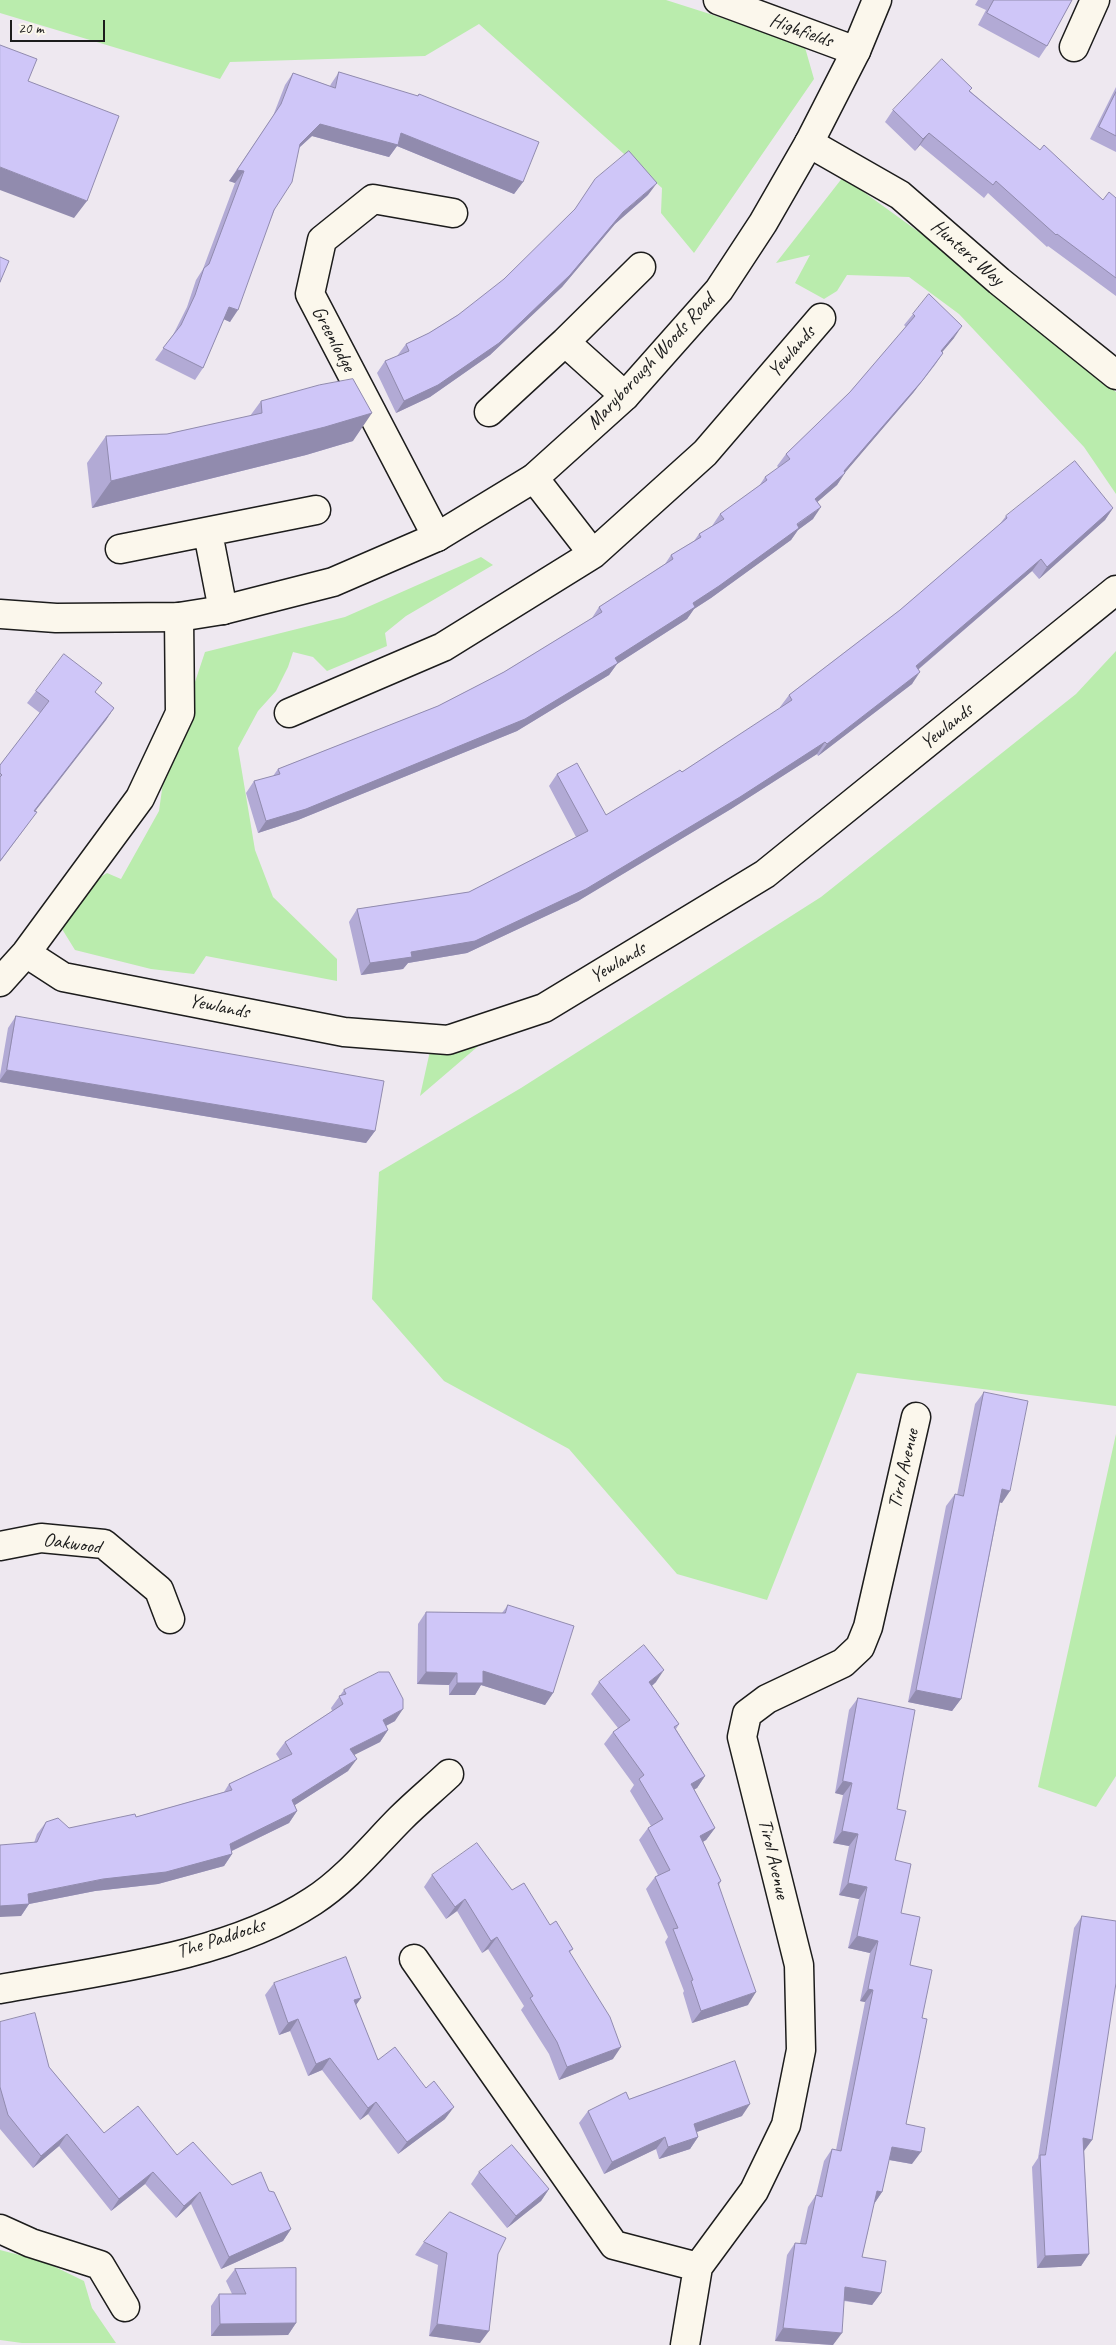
<!DOCTYPE html>
<style>
body{margin:0}
#map{position:relative;width:1116px;height:2345px;overflow:hidden;background:#eee8f0;font-family:Caveat,sans-serif}
canvas{display:block}
.scale{position:absolute;left:10px;top:20px;width:95px;height:22px;box-sizing:border-box;border:2px solid #1c1c1c;border-top:0;padding-left:6px;font-size:15px;line-height:18px;white-space:nowrap;color:#1c1c1c;-webkit-text-stroke:4px #fbf7ec;paint-order:stroke}
</style>
<div id="map">
<canvas width="1116" height="2345"></canvas>
<div class="scale">20 m</div>
</div>
<script>
const context = document.querySelector('canvas').getContext('2d');
context.lineJoin = 'round';
function paint(path, color) {
  context.fillStyle = color;
  context.fill(path, 'evenodd');
}
function trace(path, color, width, dash) {
  context.strokeStyle = color;
  context.lineWidth = width;
  context.lineCap = dash ? 'butt' : 'round';
  context.setLineDash(dash || []);
  context.stroke(path);
}
function write(font, color, halo, rows, align = 'center') {
  context.font = font + ' Caveat,sans-serif';
  context.lineWidth = 5;
  context.setLineDash([]);
  context.textBaseline = 'middle';
  context.strokeStyle = halo;
  context.fillStyle = color;
  for (const [text, x, y, turn = 0] of rows) {
    context.save();
    context.translate(x, y);
    context.rotate((+turn || 0) * Math.PI / 180);
    context.textAlign = isNaN(turn) ? turn : align;
    if (halo) context.strokeText(text, 0, 0);
    context.fillText(text, 0, 0);
    context.restore();
  }
}
paint(new Path2D(`
 M0,0h666l138,44 10,35 -120,174 -33,-40 1,-25 -183,-164 -54,32 -195,6 -10,17 -220,-66z
 M843,177l127,92 146,123v102l-32,-47 -125,-133 -50,-37 -62,-2 -10,16 -13,8 -29,-16 15,-28 -34,8z
 M481,557l12,8 -87,51 -21,17 2,13 -60,25 -14,-14 -20,-5 -5,15 -12,24 -18,20 -20,37 17,102 18,47 64,62v22l-131,-25 -12,18 -43,-5 -76,-19 -13,-21 21,-41 24,-15 14,6 38,-68 5,-36 41,-123 140,-35z
 M1116,651v755l-259,-33 -90,227 -90,-26 -108,-125 -125,-68 -72,-82 7,-127 142,-84 300,-191 255,-203z
 M490,1036l-70,60 10,-45z
 M1116,1434v342l-20,31 -58,-20z
 M0,2250l43,11 41,20 8,27 24,35h-94l-22,-3z`), '#baecad');
const minor = new Path2D(`
 M718,0l138,51
 M1074,47l21,-47
 M809,143l91,52 99,86 117,94
 M565,342l60,54
 M489,412l76,-70 76,-75
 M534,478l59,76
 M208,533l15,77
 M437,537l-127,-243 12,-54 51,-41 80,14
 M120,549l196,-39
 M289,713l154,-66 150,-93 112,-101 116,-135
 M26,953l37,24 281,55 104,8 96,-32 221,-134 351,-284
 M0,982l26,-29 114,-155 40,-85 -1,-96
 M0,1546l41,-8 63,6 55,46 11,29
 M414,1959l200,286 84,22
 M0,1989c99,-18 228,-32 313,-88 34,-22 60,-55 88,-83 15,-15 32,-29 48,-44
 M0,2229l31,14 69,22 25,42
 M685,2345l13,-78 56,-76 32,-66 15,-75 -2,-85 -57,-228 5,-23 20,-15 76,-36 17,-16 8,-20 48,-210`);
const tertiary = new Path2D(`
 M0,614l56,4 123,-1 44,-7 110,-28 104,-45 97,-59 91,-82 94,-106 44,-67 46,-80 47,-92 21,-51`);
trace(minor, '#1c1c1c', 31);
trace(tertiary, '#1c1c1c', 31);
trace(minor, '#fbf7ec', 28);
trace(tertiary, '#fbf7ec', 28);
paint(new Path2D(`
 M978,0h94l-25,46 -8,12 -61,-33 8,-15 -11,-5z
 M339,72l78,24 2,-2 104,88 -9,12 -117,-48 -8,11 -77,-21 -13,12 -69,174 -6,-3 -21,49 -8,12 -40,-20 18,-25 14,-28 9,-27 7,-11 32,-86 -6,-2 44,-65 12,-31 8,-12 37,13 1,-2z
 M1116,87v65l-26,-13z
 M970,91l70,59 63,50 13,-2v98l-68,-50 -1,1 -59,-54 -4,5 -64,-53 -5,6 -30,-29 8,-12z
 M648,195l-33,29 -53,63 -72,68 -60,42 -34,16 -19,-40 8,-12 12,-5 9,-12 23,-11z
 M913,314l41,24 -12,14 1,1 -8,12 -22,28 -68,79 -8,13 -20,17 -4,17 -15,11 -7,10 -80,58 -17,11 -7,10 -70,45 -8,11 -92,56 -219,89 -40,13 -12,-40 8,-12 19,-5 5,-7 160,-63 66,-34 88,-54 7,-11 66,-43 6,-9 23,-14 5,-7 13,-8 8,-12 39,-28 6,-9 14,-9 -2,-2 9,-12 64,-62 56,-65 -2,-2z
 M261,401l92,40 -47,14 -214,53 -5,-45 19,-27 61,-2 83,-18z
 M1113,508l-8,12 -66,59 -7,-8 -113,98 -7,15 -94,72 -1,-2 -86,55 -153,92 -111,52 -59,10 -5,6 -42,6 -12,-53 8,-13 112,-17 107,-55 -27,-51 8,-12 49,41 76,-43 99,-64 -1,-1 9,-12 111,-85 99,-85 7,-9z
 M36,691l59,1 19,16 -8,12 -71,91 -7,13 -28,38v-97l40,-52 -13,-10z
 M16,1016l359,115 -9,12 -366,-61v-7l8,-47z
 M984,1392l18,111 -2,-1 -39,197 -9,12 -44,-9 38,-196 9,-12 2,1 18,-91z
 M508,1605l45,88 -8,12 -64,-20 -6,10h-26v-10l-32,-1 1,-60 8,-12 76,1z
 M599,1682h57l-4,4 27,38 -3,5 29,47 -8,12 -3,1 21,39 -9,12 -3,2 18,39 -2,4 29,120 -56,18 -9,-30 1,-2 -19,-49 3,-5 -22,-48 9,-12 3,-2 -19,-35 9,-12 3,-2 -21,-35 4,-6 -30,-41 9,-12 5,-4 -27,-34z
 M344,1690l51,31 -9,5 2,4 -8,12 -26,13 -6,16 -53,34 2,6 -8,12 -57,28v3l-8,12 -66,18 -63,7 -66,13 -8,12 13,-73 3,-9 9,-12 23,6 67,-11 88,-25 5,-8 51,-24 -4,-6 9,-12 47,-31 -1,-3z
 M858,1698l39,111 -2,51 6,53 9,52 12,53 -16,106 6,40 -23,-4 -7,32 -8,12 -12,53 19,36 -9,12 -28,-4 -11,44 -58,-4 12,-86 8,-12h5l8,-36 8,-12 8,-34 8,-12 4,1 29,-148 -5,-1 10,-48 -22,-5 11,-49 -20,-4 10,-49 -16,-3 10,-48 -8,-2 14,-83z
 M432,1875l80,15 38,35 23,24 -3,3 43,107 -54,21 -10,-26 -28,-44 3,-4 -36,-57 -6,4 -25,-42 -11,8 -22,-32z
 M1082,1916l10,224 -8,11 5,103 -8,12 -44,2 -5,-101 6,-9 36,-230z
 M274,1983l87,15 -5,7 22,55 67,59 -47,35 -30,-40 -8,6 -38,-50 -14,6 -18,-45 -11,4 -14,-40z
 M0,2022l49,45 55,66 73,22 55,30 37,6 22,38 -8,12 -62,28 -30,-65 -15,14 -31,-34 -34,27 -52,-65 -26,22 -33,-39z
 M629,2099l113,17 -45,16 1,5 -8,12 -31,10 -3,-10 -52,25 -25,-51 9,-12z
 M479,2172l70,17 -8,12 -34,27 -36,-44z
 M424,2242l74,12 -18,89 -51,-7 9,-71 -23,-10z
 M235,2269l61,54 -8,12 -77,1v-30l8,-12h13l-6,-13z`), '#b2aad5');
paint(new Path2D(`
 M320,124l81,9 122,49 -9,12 -117,-48 -8,11 -77,-21 -21,19 9,-11z
 M929,133l-9,12 -5,6 8,-12z
 M0,167l87,34 -13,17 -74,-28z
 M237,170l7,1 -9,12 -6,-2z
 M657,183l-9,12 -33,29 -53,63 -72,68 -60,42 -34,16 8,-12z
 M229,307l9,3 -8,12 -9,-4z
 M962,326l-8,12 -21,25 8,-12z
 M943,353l-30,40 -70,82 2,-2 -8,12 -30,26 8,-12 29,-28z
 M372,413l-19,28 -47,14 -214,53 19,-27z
 M821,507l-8,12 -15,11 -7,10 -80,58 -17,11 -7,10 -70,45 -8,11 -92,56 -219,89 -40,13 8,-12 349,-163 78,-55z
 M1113,508l-8,12 -66,59 8,-12z
 M1041,559l-9,12 -124,107 8,-12z
 M920,672l-8,12 -94,72 9,-12z
 M114,708l-8,12 -80,103 8,-12z
 M825,742l-8,12 -86,55 -153,92 -111,52 -59,10 -5,6 -42,6 9,-12 41,-11z
 M7,1070l368,61 -9,12 -366,-61v-2z
 M1002,1489l8,2 -8,12 -8,-2z
 M664,1670l-8,12 -15,13 8,-13z
 M483,1671l70,22 -8,12 -64,-20 -6,10h-26l8,-12z
 M426,1672l31,1 -8,12 -32,-1z
 M916,1690l45,9 -9,12 -44,-9z
 M403,1709l-8,12 -21,11 9,-12z
 M388,1730l-8,12 -38,19 8,-12z
 M357,1759l-9,12 -64,41 8,-12z
 M705,1776l-8,12 -14,8 8,-12z
 M843,1781l9,2 -9,12 -8,-2z
 M297,1811l-8,12 -68,33 9,-12z
 M715,1828l-9,12 -15,8 9,-12z
 M842,1831l16,3 -9,12 -16,-3z
 M232,1854l-8,12 -66,18 -63,7 -66,13 -8,12 -21,1v-11l28,-12z
 M848,1883l19,4 -8,12 -20,-4z
 M465,1899l-8,12 -11,8 9,-12z
 M857,1936l21,5 -8,12 -22,-5z
 M497,1937l-9,12 -6,4 9,-12z
 M868,1989l5,1 -8,12 -5,-1z
 M756,1992l-8,13 -56,18 9,-12z
 M361,1998l-9,12 2,-10z
 M298,2019l-8,12 -11,4 9,-12z
 M621,2047l-8,12 -54,21 8,-13z
 M330,2058l-8,12 -14,6 8,-12z
 M376,2102l-8,12 -8,6 8,-12z
 M750,2104l-8,12 -57,20 9,-12z
 M454,2107l-9,12 -47,35 9,-12z
 M67,2134l-8,12 -26,22 8,-12z
 M665,2137l-9,12 -52,25 8,-12z
 M698,2137l-8,12 -31,10 9,-12z
 M1083,2138l9,2 -9,12z
 M892,2147l29,5 -9,12 -28,-5z
 M153,2172l-8,12 -34,27 8,-12z
 M549,2189l-8,12 -34,27 9,-12z
 M877,2191l5,1 -8,12z
 M200,2192l-9,12 -15,14 8,-12z
 M291,2229l-8,12 -62,28 8,-12z
 M1089,2254l-8,12 -44,2 8,-12z
 M845,2287l36,6 -9,12 -36,-6z
 M296,2323l-8,12 -77,1 9,-12z
 M437,2324l52,7 -9,12 -51,-7z
 M783,2328l59,5 -9,12 -58,-4z`), '#918bae');
const building = new Path2D(`
 M994,0h78l-25,46 -60,-33z
 M0,45l37,14 -9,22 91,35 -32,85 -87,-34z
 M942,59l30,29 -3,3 71,59 4,-5 59,55 6,-8 7,6v80l-59,-44 -1,1 -60,-54 -3,4 -64,-52 -6,6 -30,-29z
 M339,72l79,24 1,-2 120,48 -16,40 -122,-49 -3,12 -78,-21 -20,20 -8,38 -18,28 -36,100 -9,-3 -26,61 -40,-20 18,-23 14,-30 9,-27 5,-4 35,-93 -7,-1 44,-66 12,-31 42,15z
 M1116,92v44l-17,-9z
 M629,151l28,32 -34,29 -53,63 -71,68 -61,42 -34,16 -19,-40 24,-10 -3,-7 23,-11 29,-18 46,-36 71,-70 20,-30z
 M0,257l9,4 -9,21z
 M929,294l33,32 -21,25 2,2 -21,28 -78,90 1,2 -30,26 6,8 -24,17 2,4 -80,58 -26,17 2,4 -80,51 3,5 -93,56 -219,90 -40,12 -12,-40 26,-7 -2,-5 160,-63 66,-34 98,-60 -3,-5 74,-48 -2,-4 30,-18 -2,-3 25,-15 -4,-5 47,-34 -2,-3 25,-18 -4,-5 64,-62 65,-76 -2,-2z
 M353,379l19,34 -47,14 -214,54 -5,-45 61,-2 95,-21 -1,-12 58,-16z
 M1075,461l38,47 -66,59 -6,-8 -125,107 4,6 -93,72 -2,-2 -85,55 -154,92 -111,52 -64,11 1,5 -42,6 -13,-54 112,-17 119,-61 -31,-57 20,-11 29,52 74,-45 2,2 110,-72 -3,-5 111,-85 107,-92 -1,-2z
 M64,654l38,29 -7,9 19,16 -80,103 3,1 -37,49v-84l2,-2 -2,-2v-8l49,-64 -13,-10z
 M16,1016l368,65 -9,50 -368,-61z
 M984,1392l44,9 -18,90 -8,-2 -41,210 -45,-9 39,-196 8,2z
 M508,1605l66,21 -21,67 -70,-22v12h-26v-10l-31,-1v-60l79,1z
 M644,1645l20,25 -15,12 30,42 -5,3 31,49 -14,8 24,44 -15,8 21,45 -3,2 38,109 -55,19 -10,-30 2,-1 -20,-51 5,-1 -23,-51 15,-7 -22,-42 15,-9 -24,-40 5,-4 -31,-43 17,-12 -31,-38z
 M379,1672h10l14,27v10l-20,11 5,10 -38,19 7,10 -65,41 5,11 -67,33 2,10 -66,18 -63,7 -75,15 1,10 -29,2v-61l37,-3 9,-20 12,-4 11,10 66,-14 1,3 96,-27 -3,-6 63,-30 -7,-12 58,-38 -4,-8 7,-2 -2,-4z
 M858,1698l57,12 -18,99 9,2 -11,49 16,4 -10,49 19,4 -10,48 22,5 -10,48 5,1 -21,105 19,4 -4,24 -29,-5 -10,45 -5,-1 -15,66 24,4 -5,32 -36,-6 -3,46 -59,-5 12,-85 11,1 10,-49 6,2 10,-48 9,2 32,-161 -5,-1 10,-48 -21,-5 10,-49 -19,-4 10,-49 -16,-3 10,-48 -9,-2z
 M477,1843l35,47 12,-7 26,42 6,-4 17,28 -4,2 41,66 11,30 -54,20 -10,-25 -27,-44 3,-2 -36,-59 -6,4 -26,-42 -10,8 -23,-32z
 M1082,1916l34,5v62l-24,157 -9,-2 6,116 -44,2 -5,-101h5z
 M346,1957l15,41 -7,2 24,60 17,-13 31,41 8,-7 20,26 -47,35 -31,-40 -8,6 -38,-50 -14,6 -18,-45 -10,4 -14,-40z
 M35,2013l14,54 55,66 34,-27 39,49 16,-13 39,43 29,-13 8,19 5,1 17,37 -62,28 -29,-65 -16,14 -31,-34 -34,27 -52,-65 -26,22 -33,-41 -8,-28v-65z
 M735,2061l15,43 -56,20 4,13 -30,10 -3,-10 -53,25 -24,-51 38,-19 3,7z
 M512,2145l37,44 -33,27 -37,-44z
 M450,2212l56,26 -8,16 -9,77 -52,-7 10,-71 -23,-11z
 M296,2268v55l-76,1 -1,-30h27l-11,-25z`);
paint(building, '#cfc6f8');
trace(building, '#918bae', 1);
write('20px', '#1c1c1c', '#fbf7ec', [
 ["Highfields",801,31,20],
 ["Hunters Way",967,253,41],
 ["Greenlodge",333,339,62],
 ["Yewlands",792,352,-49],
 ["Maryborough Woods Road",651,362,-47],
 ["Yewlands",947,727,-39],
 ["Yewlands",618,963,-31],
 ["Yewlands",219,1007,11],
 ["Tirol Avenue",904,1469,-77],
 ["Oakwood",72,1544,8],
 ["Tirol Avenue",773,1859,77],
 ["The Paddocks",221,1939,-18]
]);
</script>
